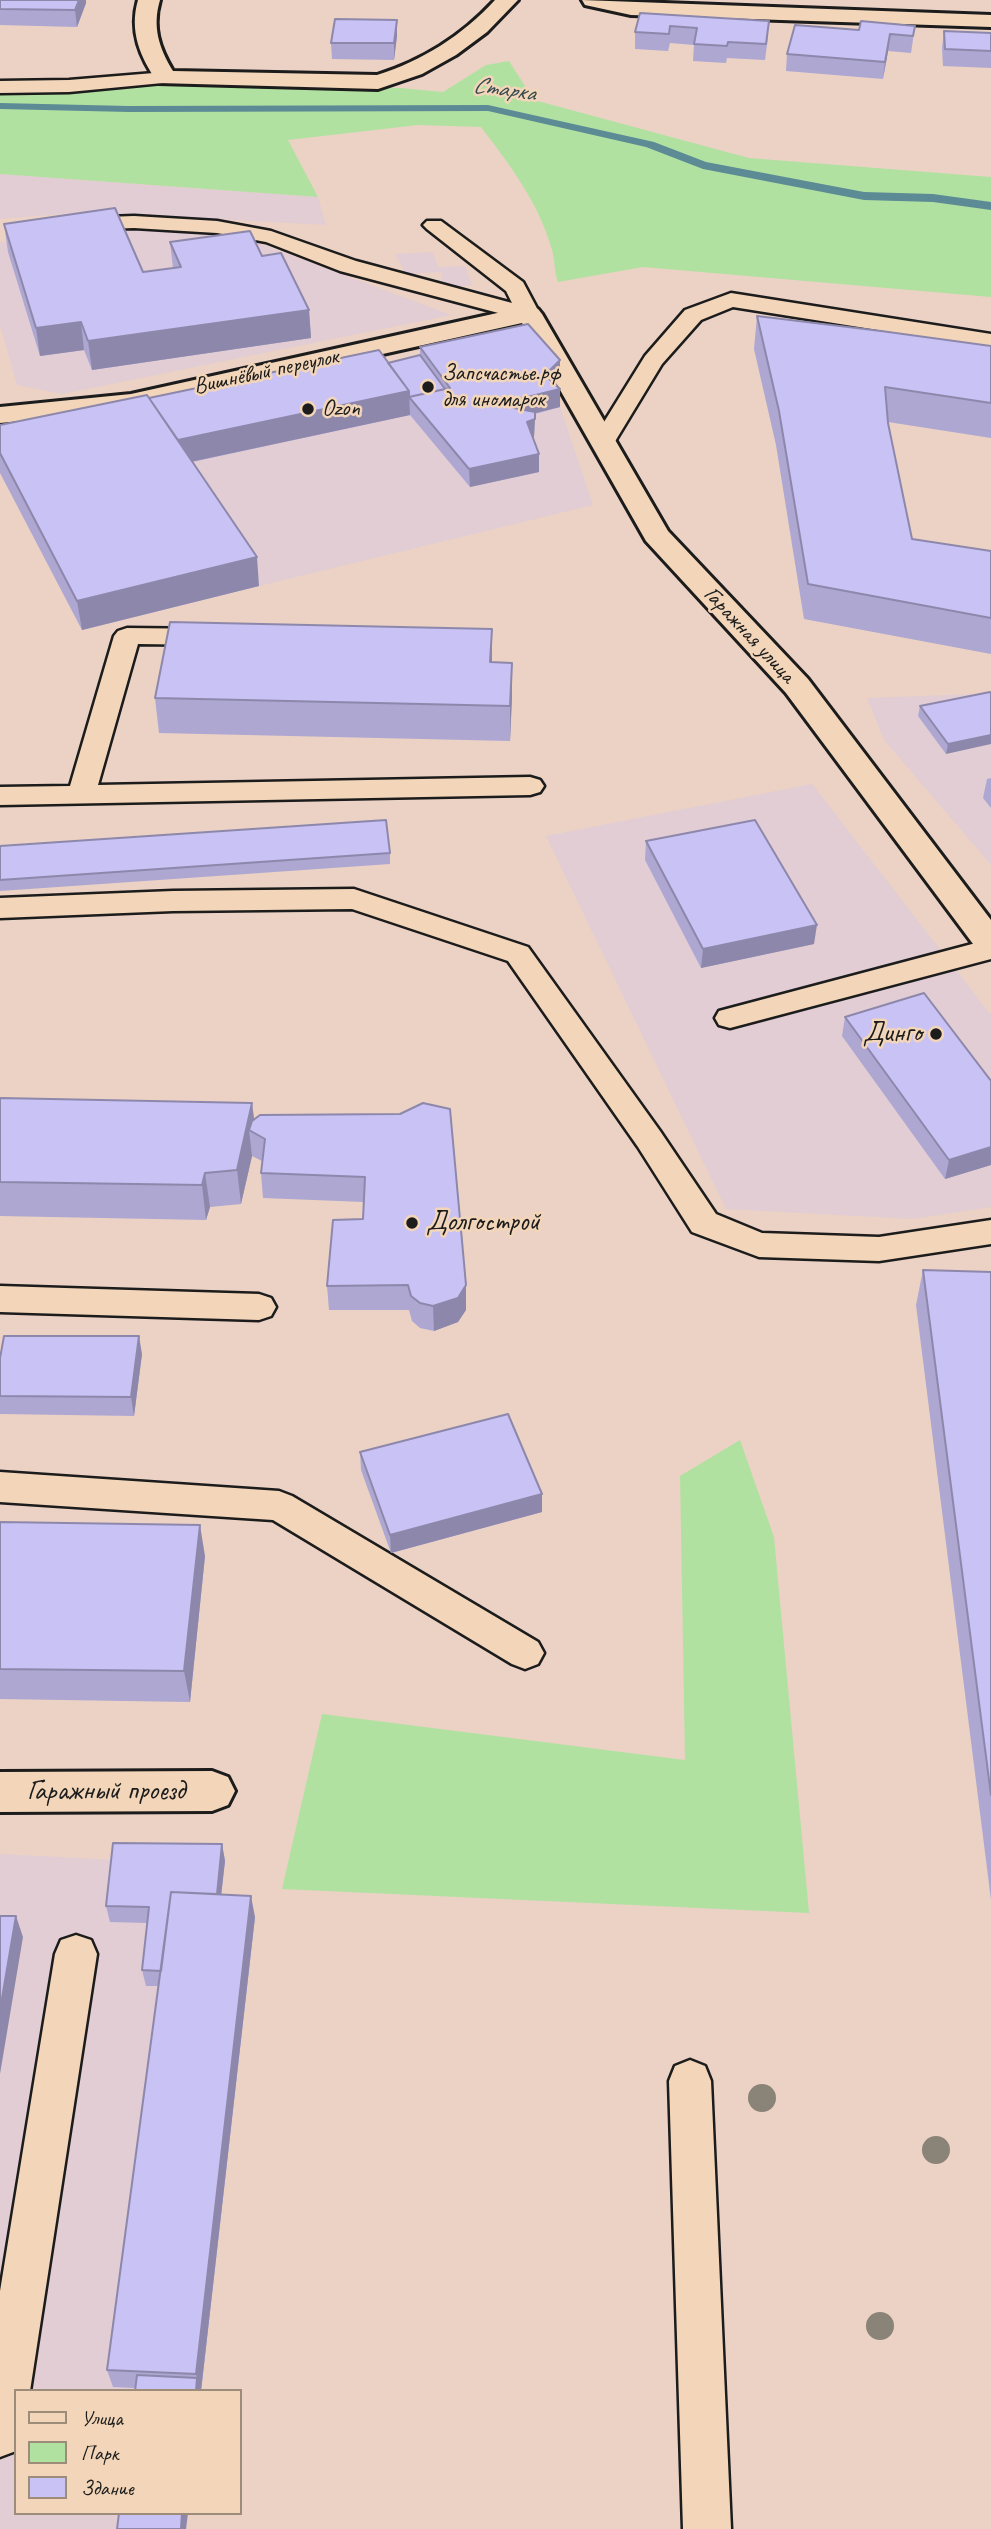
<!DOCTYPE html>
<meta charset="utf-8">
<style>
body{margin:0}
#map{position:relative;width:991px;height:2529px;overflow:hidden;background:#ebd2c5;font-family:Caveat,sans-serif}
canvas{display:block}
.legend{position:absolute;left:14px;top:2389px;width:228px;height:126px;box-sizing:border-box;background:#f3d6b9;border:2px solid #9d8c7a;margin:0;padding:9px 12px;list-style:none;font-size:21px;color:#1c1c1c}
.legend li{display:flex;align-items:center;gap:14px;height:35px}
.legend b{width:35px;border:2px solid #9d8c7a}
</style>
<div id="map">
<canvas width="991" height="2529"></canvas>
<ul class="legend">
<li><b style="height:9px;background:#f3d6b9"></b>Улица</li>
<li><b style="height:19px;background:#b1e1a1"></b>Парк</li>
<li><b style="height:19px;background:#c9c2f4"></b>Здание</li>
</ul>
</div>
<script>
const context = document.querySelector('canvas').getContext('2d');
context.lineJoin = 'round';
function paint(path, color) {
  context.fillStyle = color;
  context.fill(path, 'evenodd');
}
function trace(path, color, width, dash) {
  context.strokeStyle = color;
  context.lineWidth = width;
  context.lineCap = dash ? 'butt' : 'round';
  context.setLineDash(dash || []);
  context.stroke(path);
}
function write(font, color, halo, rows, align = 'center') {
  context.font = font + ' Caveat,sans-serif';
  context.lineWidth = 5;
  context.setLineDash([]);
  context.textBaseline = 'middle';
  context.strokeStyle = halo;
  context.fillStyle = color;
  for (const [text, x, y, turn = 0] of rows) {
    context.save();
    context.translate(x, y);
    context.rotate((+turn || 0) * Math.PI / 180);
    context.textAlign = isNaN(turn) ? turn : align;
    if (halo) context.strokeText(text, 0, 0);
    context.fillText(text, 0, 0);
    context.restore();
  }
}
paint(new Path2D(`
 M0,174l318,23 8,28 -237,-13 -89,7z
 M133,229l70,4 53,9 195,73 -389,79 -45,-9 -17,-60v-83z
 M433,252l5,15 27,-1 7,19 -29,3 -2,-16 -35,2 -11,-20z
 M560,378l-15,15 15,14 33,98 -334,81 -259,-132z
 M977,694l14,3v168l-107,-125 -17,-42z
 M812,784l179,231v192l-78,12 -187,-10 -180,-373z
 M0,1854l117,6 108,1 -5,53 35,3 -54,474h-185v122h172l-2,16h-186z`), '#e1cdd3');
paint(new Path2D(`
 M509,61l25,39 215,58 242,19v120l-348,-30 -85,15c-4,-11 -3,-22 -6,-32 -13,-47 -42,-85 -71,-123l-63,-2 -130,15 30,57 -318,-23v-82l207,-8 194,4 42,4 43,-27z
 M740,1440l34,97 35,376 -527,-24 40,-175 363,46 -5,-284z`), '#b1e1a1');
paint(new Path2D(`
 M0,103l129,3 359,-1 166,37 52,20 158,30 69,2 58,8v8l-58,-8 -69,-2 -161,-31 -57,-22 -158,-36 -359,1 -129,-3z`), '#5c8a95');
const lane = new Path2D(`
 M166,72l7,2 3,4 -3,4 -104,10 -69,1v-12l69,-1z
 M134,216l83,5 54,10 85,30 156,42 -6,-12 -79,-62 -4,-4 4,-4h14l82,61 17,32 -3,5h-16l-181,-48 -74,-29 -49,-9 -83,-5 -56,2 -7,-2 -4,-4 4,-4 7,-2z
 M731,293l260,41v14l-258,-41 -32,13 -39,44 -51,84h-16l-4,-5 54,-87 40,-46z
 M127,628l85,1 9,3 4,5 -4,5 -9,3 -74,-1 -40,141 432,-8 10,3 4,6 -4,6 -10,3 -530,10v-18l70,-1 44,-150 4,-5z
 M354,889l174,58 132,184 56,83 46,19 117,4 112,-17v24l-112,17 -120,-4 -67,-25 -54,-85 -130,-186 -156,-52 -179,2 -173,7v-20l173,-7z
 M991,939v20l-261,69 -11,-3 -4,-7 4,-7z
 M0,1286l259,8 12,4 5,9 -5,9 -12,4 -259,-8z
 M0,1472l279,19 13,5 246,146 6,11 -6,11 -13,5 -13,-5 -239,-144 -273,-18z
 M76,1935l15,5 6,14 -67,437h-14v60l-16,6v-166l55,-337 6,-14z
 M690,2060l15,6 6,15 20,448h-48l-14,-448 6,-15z`);
const street = new Path2D(`
 M138,0h22c-8,27 -1,48 13,71l204,4c45,-14 86,-40 118,-75h23l-31,32 -31,23 -34,19 -44,15 -220,-6c-18,-26 -29,-52 -20,-83z
 M582,0l409,15v12l-360,-12 -46,-10z
 M529,306l9,3 4,5 126,217 140,148 183,241v35l-12,-3 -193,-259 -140,-152 -124,-218 -391,87 -131,13v-16l131,-13z
 M212,1771l16,6 7,14 -7,14 -16,6 -212,1v-40z`);
trace(lane, '#1c1c1c', 5);
trace(street, '#1c1c1c', 6);
paint(lane, '#f3d6b9');
paint(street, '#f3d6b9');
context.fillStyle = '#8a8377';
for (const [x, y] of [
 [762,2098],
 [936,2150],
 [880,2326]
]) {
  context.beginPath();
  context.arc(x, y, 14, 0, 2 * Math.PI);
  context.fill();
}
paint(new Path2D(`
 M0,0h86v3l-9,24 -77,-2z
 M640,13l128,24 -3,23 -38,-2 -1,5 -33,-2 1,-16 -24,-2 -2,8 -33,-2v-17z
 M397,20v16l-3,24 -62,-1 -1,-16z
 M915,26l-4,27 -23,-2 -5,28 -97,-8 1,-17 72,-24z
 M944,31l47,2v35l-48,-2 -1,-18z
 M4,224l139,48 30,-4 -3,-26 92,14 47,54 2,28 -219,32 -8,-20 -44,6 -32,-104z
 M757,316l234,30v92l-103,-16 24,117 79,12v103l-187,-35 -28,-174 -22,-96z
 M420,347l140,31 -6,5 6,6v18l-25,7 -1,23 -1,1 6,34 -69,15 -60,-72 -218,47 67,124 -177,44 -82,-157v-20l149,-55 239,-35 32,-8z
 M492,629v33l20,35 -2,44 -351,-8 -4,-35z
 M990,692l-44,62 -28,-38 2,-10z
 M991,778v30l-8,-10 4,-19z
 M646,841l168,103 -113,24 -56,-108z
 M0,846l390,7v11l-390,27z
 M845,1017l146,64v84l-46,14 -103,-143z
 M0,1098l252,5 2,17 146,-6 66,171v25l-8,12 -24,9 -14,-3 -8,-7 -3,-11h-80l-2,-24 36,-67 1,-17 -101,-4 -2,-25 1,-12 -10,-5 -11,48 -31,3 -4,13 -206,-4z
 M923,1270l68,2v628l-75,-595z
 M142,1354l-8,62 -134,-2v-56z
 M360,1452l182,42v18l-151,41 -30,-83z
 M0,1522l205,34 -15,146 -190,-3z
 M222,1844l3,17 -4,34 34,22 -54,474 -88,-4 -6,-17 52,-384h-13l-4,-16 5,-47 -37,-1 -4,-16z`), '#ada7d2');
paint(new Path2D(`
 M79,0h7v3l-9,24 -2,-17z
 M397,20v16l-3,24v-17z
 M890,34l-2,17 -5,28 2,-17z
 M309,310l2,28 -219,32 -4,-29z
 M81,322l3,28 -44,6 -4,-28z
 M560,360v18l-15,15 15,-4v18l-53,13v-18l38,-27z
 M409,391l1,24 -234,50 -3,-24z
 M535,419l-1,18 -8,4 1,-19z
 M539,454v18l-69,15 -1,-18z
 M257,557l2,29 -177,44 -5,-29z
 M492,629v34l-2,-1z
 M512,663v34l-2,44v-35z
 M991,735v9l-45,10 2,-10z
 M817,925l-3,19 -113,24 2,-19z
 M252,1103l4,31 -7,-4 3,26 -11,48 -4,-34z
 M991,1147v18l-46,14 4,-19z
 M205,1173l5,34 -4,13 -4,-35z
 M466,1285v25l-8,12 -24,9 -1,-25z
 M139,1336l3,18 -8,62 -3,-19z
 M542,1494v18l-151,41 -1,-18z
 M200,1525l5,31 -15,146 -6,-31z
 M222,1844l3,17 -6,53 -3,-16z
 M251,1896l4,21 -54,474h-5l1,-13 -1,-4z
 M16,1916l7,21 -23,137v-64z
 M182,2513h6l-2,16h-5z`), '#8d88ab');
const building = new Path2D(`
 M0,0h79l-4,10 -75,-1z
 M640,13l129,8 -3,23 -38,-2 -1,4 -33,-2 3,-16 -27,-2 -1,8 -34,-2z
 M335,19l62,1 -3,23h-63z
 M861,21l54,5 -2,10 -23,-2 -5,28 -98,-8 8,-29 64,5z
 M944,31l47,2v18l-46,-2z
 M115,208l28,64 38,-5 -11,-25 80,-11 12,25 19,-3 28,57 -221,31 -7,-19 -45,6 -32,-104z
 M757,316l124,15 110,15v57l-106,-16 3,36 24,116 79,12v67l-183,-34 -29,-173z
 M528,324l32,36 -15,15 15,14 -53,13 7,6 21,4v7l-8,3 12,32 -70,15 -60,-72 41,-9 -30,-41z
 M379,350l30,41 -231,49 -29,-42z
 M420,355l25,34 -36,8v-6l-21,-28z
 M147,395l110,162 -180,44 -77,-148v-28z
 M170,622l322,7 -2,33 22,1 -2,43 -355,-8z
 M990,692l1,1v42l-43,9 -28,-38z
 M386,820l4,33 -390,27v-34z
 M755,820l62,105 -114,24 -57,-108z
 M924,993l67,88v66l-42,13 -104,-143z
 M0,1098l252,5 -15,67 -32,3 -3,12 -202,-3z
 M423,1103l27,6 16,176 -8,13 -25,8 -13,-3 -9,-7 -3,-11 -81,1 6,-66 30,-1 2,-42 -104,-4 4,-34 -16,-9 3,-9 8,-6 140,-1z
 M923,1270l68,2v523z
 M4,1336h135l-8,61 -131,-1v-38z
 M508,1414l34,80 -152,41 -30,-83z
 M0,1522l200,3 -16,146 -184,-2z
 M113,1843l109,1 -5,50 -46,-2 -10,79 -19,-1 7,-63 -43,-1z
 M171,1892l80,4 -55,478 -89,-4z
 M0,1916h16l-16,94z
 M137,2375l60,3 -1,13h-61z
 M119,2513h63l-1,16h-64z`);
paint(building, '#c9c2f4');
trace(building, '#8d88ab', 2);
for (const [x, y, r, color] of [
 [428,387,7,"#1c1c1c"],
 [308,409,7,"#1c1c1c"],
 [936,1034,7,"#1c1c1c"],
 [412,1223,7,"#1c1c1c"]
]) {
  const dot = new Path2D();
  dot.arc(x, y, r, 0, 2 * Math.PI);
  context.fillStyle = color;
  context.fill(dot);
  trace(dot, '#f3d6b9', 2.5);
}
write('23px', '#1c1c1c', '#f3d6b9', [
 ["Вишнёвый переулок",266,372,-12],
 ["Гаражная улица",749,635,47]
]);
write('23px', '#1c1c1c', '#f3d6b9', [
 ["Запсчастье.рф",442,374],
 ["для иномарок",442,400],
 ["Ozon",322,409]
], 'left');
write('italic 24px', '#364a4e', '#f3d6b9', [
 ["Старка",504,90,8]
]);
write('28px', '#1c1c1c', '#f3d6b9', [
 ["Динго",922,1034],
 ["Долгострой",426,1223,"left"]
], 'right');
write('28px', '#1c1c1c', '#f3d6b9', [
 ["Гаражный проезд",106,1792]
]);
</script>
